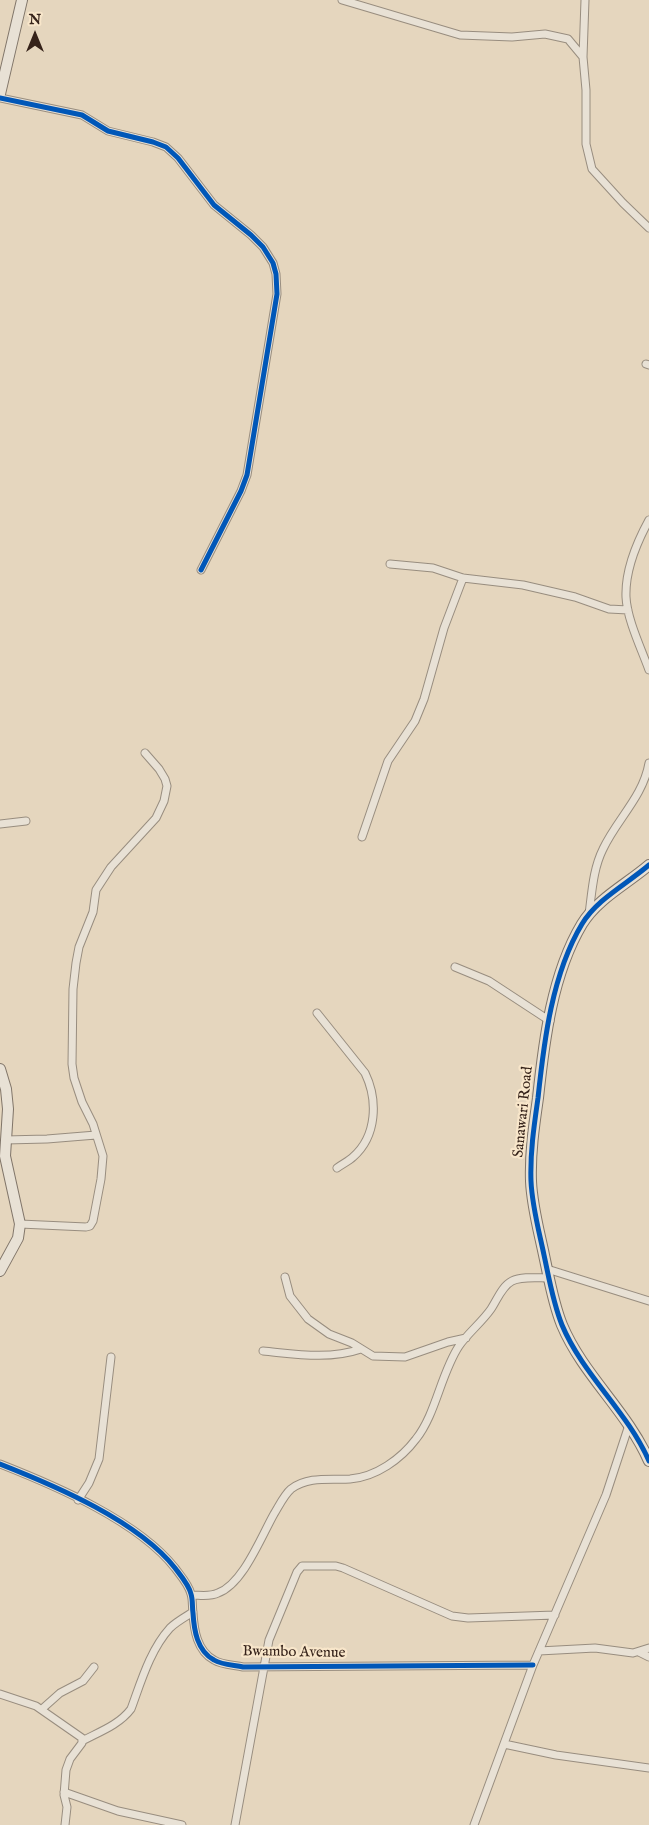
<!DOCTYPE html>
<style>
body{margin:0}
#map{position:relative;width:649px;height:1825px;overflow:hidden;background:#e5d6be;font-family:"IM FELL English",serif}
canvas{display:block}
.north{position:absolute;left:10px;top:10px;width:50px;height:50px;-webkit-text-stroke:4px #f8e6ca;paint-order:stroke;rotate:0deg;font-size:14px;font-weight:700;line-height:20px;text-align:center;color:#36231a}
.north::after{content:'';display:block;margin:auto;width:18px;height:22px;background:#36231a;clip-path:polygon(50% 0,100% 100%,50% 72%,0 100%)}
</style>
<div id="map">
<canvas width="649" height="1825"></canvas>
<div class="north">N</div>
</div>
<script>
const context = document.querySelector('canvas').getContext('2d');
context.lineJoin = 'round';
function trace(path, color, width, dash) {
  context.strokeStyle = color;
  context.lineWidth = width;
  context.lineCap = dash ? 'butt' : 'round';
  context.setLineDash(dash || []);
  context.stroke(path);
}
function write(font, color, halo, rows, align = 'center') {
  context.font = font + ' "IM FELL English",serif';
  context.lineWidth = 4.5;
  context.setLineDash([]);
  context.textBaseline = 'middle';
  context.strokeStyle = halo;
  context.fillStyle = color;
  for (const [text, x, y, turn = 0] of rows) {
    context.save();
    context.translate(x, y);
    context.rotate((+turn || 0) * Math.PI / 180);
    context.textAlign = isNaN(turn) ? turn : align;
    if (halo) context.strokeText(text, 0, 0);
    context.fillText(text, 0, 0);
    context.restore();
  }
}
const street = new Path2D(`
 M342,0l118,35 52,2 33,-3 23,5 15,18 3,33v54l6,25 31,34 26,25
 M583,57l2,-57
 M0,98l82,17 26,16 45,11 13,5 12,11 36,47 37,30 12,12 10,16 3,11 1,20 -30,181 -6,16 -40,79
 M646,364l3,1
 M649,520c-12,22 -24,51 -23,77 1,22 15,51 23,73
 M390,564l43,4 30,10 60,7 52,12 34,12 19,1
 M0,824l26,-3
 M362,837l26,-76 27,-40 9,-22 20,-71 19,-50
 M589,914c3,-22 4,-45 14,-65 14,-30 40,-52 46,-86
 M455,967l34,14 61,40
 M317,1013l48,60c13,27 12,63 -12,84 -4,4 -11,7 -16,11
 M5,1140l42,-1 49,-4
 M20,1224l66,3 4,-1 3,-5 8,-42 2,-23 -10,-32 -11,-22 -8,-24 -2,-14 1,-75 3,-26 3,-16 14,-35 3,-22 15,-23 45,-49 8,-17 3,-15 -2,-7 -6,-10 -14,-16
 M547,1269l102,32
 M285,1277l5,19 18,23 21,15 23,9 21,13 32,1 43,-15 18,-4
 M263,1351c32,3 66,9 98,-2
 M0,1464c56,22 138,57 175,104 6,8 14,17 16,26 2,6 1,13 2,19 1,17 4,38 21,47 8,5 20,5 29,7l290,-2
 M78,1500l11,-17 10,-24 12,-102
 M192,1595c8,0 18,2 26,-2 25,-9 43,-56 56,-79 5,-8 10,-19 17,-25 17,-13 39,-9 59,-10 26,-2 51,-20 66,-40 20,-25 25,-66 43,-93 9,-13 23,-24 32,-37 6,-9 11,-23 21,-28 10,-5 26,-3 37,-3
 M539,1651l56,-3 38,5 16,-5
 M639,1652l10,5
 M0,1694l36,12 46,32v5l-12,16 -4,11 -2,25 3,12 -2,18
 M42,1709l18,-16 23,-12 11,-14
 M82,1741c17,-9 37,-16 49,-32 10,-27 19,-59 39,-81 6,-6 15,-11 23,-16
 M504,1744l52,11 93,13
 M64,1792l54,19 64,14
 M235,1825l34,-185 28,-68 5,-6h34l7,2 109,48 16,2 87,-3
 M474,1825l59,-160 73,-170 23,-70`);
const secondary = new Path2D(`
 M0,94l22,-94
 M649,865c-22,19 -52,34 -67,59 -30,50 -38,117 -44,174 -4,28 -8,55 -7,83 1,25 8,50 13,74 5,23 9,48 18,70 21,50 65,86 87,136
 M0,1069l6,20 2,20 -3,47 15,68 -2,14 -18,33`);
trace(street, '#988d7f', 9);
trace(secondary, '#807569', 12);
trace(street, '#e8e1d5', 7);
trace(secondary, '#e8e1d5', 10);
trace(new Path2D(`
 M0,98l82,17 26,16 45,11 13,5 12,11 36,47 37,30 12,12 10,16 3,11 1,20 -30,181 -6,16 -40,79
 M649,865c-22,19 -52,34 -67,59 -30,50 -38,117 -44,174 -4,28 -8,55 -7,83 1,25 8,50 13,74 5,23 9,48 18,70 21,50 65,86 87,136
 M0,1464c56,22 138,57 175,104 6,8 14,17 16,26 2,6 1,13 2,19 1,17 4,38 21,47 8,5 20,5 29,7l290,-2`), '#0057b8', 5);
write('15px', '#36231a', '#f8e6ca', [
 ["Sanawari Road",524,1112,-84],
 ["Bwambo Avenue",294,1653,1]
]);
</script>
